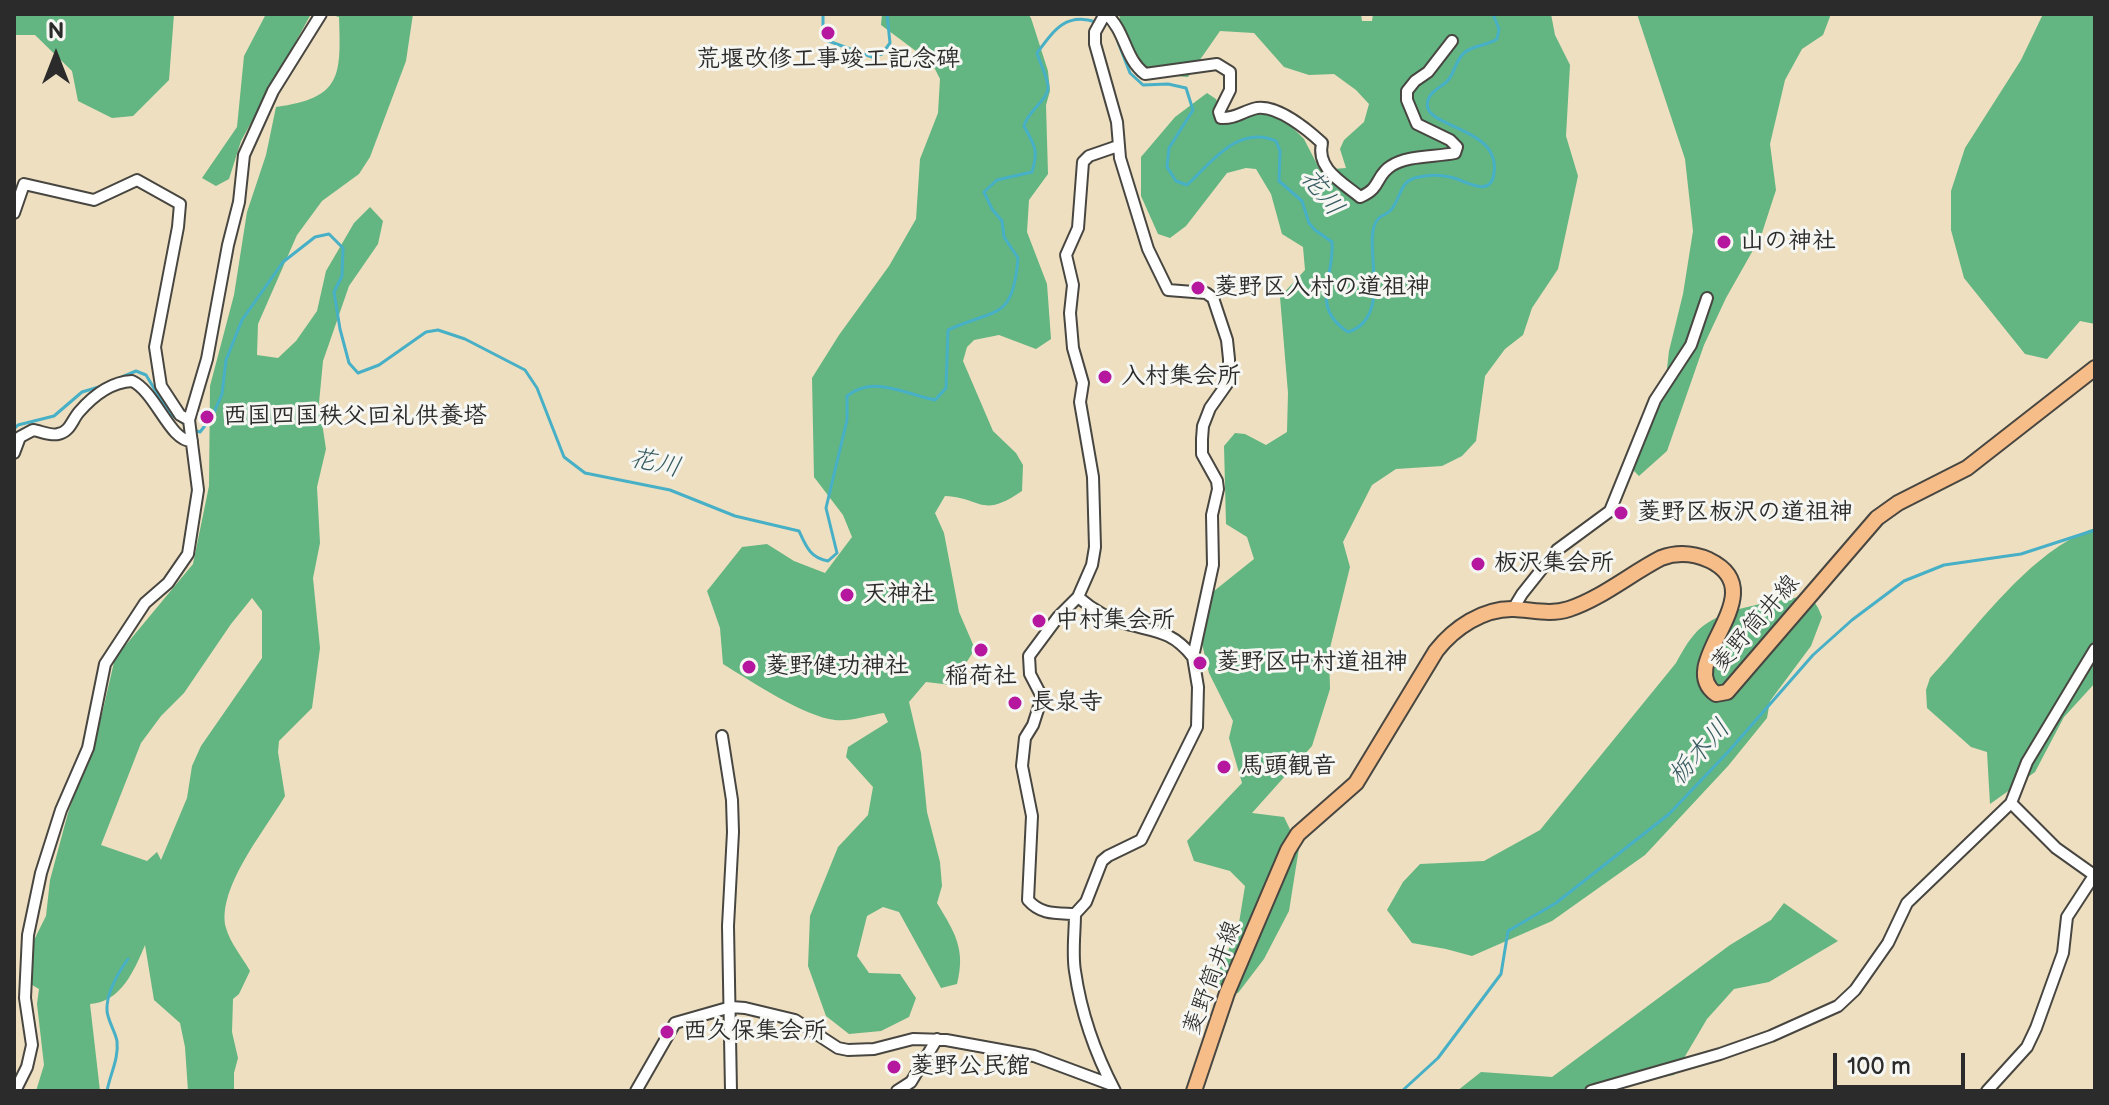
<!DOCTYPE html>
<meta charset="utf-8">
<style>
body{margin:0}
#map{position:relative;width:2109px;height:1105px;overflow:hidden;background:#eedfc0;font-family:"Balsamiq Sans",sans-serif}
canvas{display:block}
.frame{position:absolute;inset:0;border:16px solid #2b2b2b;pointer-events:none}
.north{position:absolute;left:16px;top:16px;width:80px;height:80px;-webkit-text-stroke:6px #f6f6f2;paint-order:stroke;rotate:0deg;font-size:22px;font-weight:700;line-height:32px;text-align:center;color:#2b2b2b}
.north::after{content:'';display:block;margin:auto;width:28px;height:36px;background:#2b2b2b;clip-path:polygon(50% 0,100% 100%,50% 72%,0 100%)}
.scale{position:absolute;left:1833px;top:1053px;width:132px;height:36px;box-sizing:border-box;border:4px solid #2b2b2b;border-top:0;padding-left:10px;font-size:24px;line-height:28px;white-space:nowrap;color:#2b2b2b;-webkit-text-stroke:6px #f6f6f2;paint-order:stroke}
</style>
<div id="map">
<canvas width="2109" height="1105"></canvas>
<div class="frame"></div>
<div class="north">N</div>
<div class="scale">100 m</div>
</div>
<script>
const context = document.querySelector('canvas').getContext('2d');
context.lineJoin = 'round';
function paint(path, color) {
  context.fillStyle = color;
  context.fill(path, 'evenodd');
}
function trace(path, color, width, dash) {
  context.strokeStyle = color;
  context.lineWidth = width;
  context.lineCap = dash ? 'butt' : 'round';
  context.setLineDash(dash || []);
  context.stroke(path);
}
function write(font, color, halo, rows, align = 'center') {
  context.font = font + ' "Balsamiq Sans","Klee One",sans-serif';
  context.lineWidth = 6;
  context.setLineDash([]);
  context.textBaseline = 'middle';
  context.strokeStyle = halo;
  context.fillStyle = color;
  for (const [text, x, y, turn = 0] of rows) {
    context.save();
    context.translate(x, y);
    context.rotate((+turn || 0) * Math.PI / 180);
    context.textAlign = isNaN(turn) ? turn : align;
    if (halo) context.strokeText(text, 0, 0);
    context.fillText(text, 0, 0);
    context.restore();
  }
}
paint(new Path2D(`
 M14,14h160l-5,66 -36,36 -21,2 -34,-17 -6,-30 -37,-36h-21z
 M266,14h45l-70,127 -12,38 -13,7 -14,-8 35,-51 7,-71z
 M328,14h85l-7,47 -36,96 -11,17 -37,27 -25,34 -39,89 -1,31 21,3 18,-17 21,-30 9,-40 28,-48 16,-16 13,14 -5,23 -29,42 -26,75 -4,42 7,46 -9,38 3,56 -7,35 7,70 -8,60 -33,33 -1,11 7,44c-19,33 -69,93 -59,132 4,15 17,30 24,43l-11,23 -6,5 -1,33 6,26 -4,15v18h-46l-3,-44 -5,-24 -26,-23 -9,-55c-11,26 -24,57 -55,59l10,87h-64l8,-26 -7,-61 2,-15 -12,-7 -1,-26 20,-40 4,-36 18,-67 34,-99 13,-56 78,-94 16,-78 1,-100 24,-91 13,-83 19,-57 10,-48c66,-9 65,-31 63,-90zM252,598l10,13v47l-61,88 -9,20 -5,32 -26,62 -4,-8 -10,9 -46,-16 40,-102 20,-27 23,-23 47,-69z
 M882,14h146l3,4 17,53 2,20 -4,14 2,69 -19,26 -2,32 20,52 4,55 -15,10 -37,-14 -25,5 -7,7 -4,14 30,70 23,22 7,12 -1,26c-41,28 -39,7 -77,5l-10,17 9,20 15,79 16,37 -23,36 -26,-3 -17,20 12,51 6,59 13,50 2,24 -5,17c18,30 29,46 20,81l-16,4 -42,-76 -16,-5 -16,9 -10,40 12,17 31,1 16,24 -7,19 -28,14 -32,3 -23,-18 -18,-50 2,-50 28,-69 30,-32 5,-28 -27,-30 2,-10 40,-25 -4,-9c-15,2 -34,9 -49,7 -30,-3 -86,-40 -112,-56l-3,-36 -13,-37 35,-44 25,-3 27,17 31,12 27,-36 -9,-22 -29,-38 -2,-99 27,-43 50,-69 27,-47 4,-60 18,-46 2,-34 -8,-16 -51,-38z
 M1119,14h242l1,7h10l1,-7h178l4,21 15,30 -4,71 12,40 -20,93 -26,39 -9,27 -18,14 -20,27 -9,65 -14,15 -20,10 -46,3 -24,16 -29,57 7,25 -21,85 1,37 -18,57 -60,67 32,4 15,31 -10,63 -25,48 -26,34 -19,-3 1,-22 18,-39 7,-43 -15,-15 -36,-10 -7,-20 55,-58 -13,-45 4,-17 -24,-48 -11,-46 11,-32 45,-36 -7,-22 -21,-13 -2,-78 11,-13 10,1 21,11 21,-13 1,-39 -8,-96 25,-27 -2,-23 -21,-13 -11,-40 -15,-25 -10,-1 -19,5 -41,53 -16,12 -12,-4 -17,-38v-39l34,-40 32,-24 9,6 8,19 54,-5 26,26 16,31 26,-2 -6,-19 4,-9 20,-18 5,-18 -13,-14 -22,-16 -25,1 -25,-8 -30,-34 -34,-2 -32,46c-22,-1 -52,-8 -62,-31 -4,-9 -5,-22 -7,-32z
 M1637,14h194l-8,21 -21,14 -17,31 -15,64 6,46 -15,46 -35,62 -22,47 -37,106 -28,25 -8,-8 34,-82 4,-35 14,-57 10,-63 -8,-72z
 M2043,14h52v310l-15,-3 -33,38 -22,-5 -61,-76 -13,-48v-39l14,-43 56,-88z
 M2095,528v155l-31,34 -29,55 -45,32 -3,-52 -16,-5 -44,-39 -1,-18 4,-12c46,-49 100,-128 165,-150z
 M1799,597c15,1 18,7 23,20l-11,29 -41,55 -3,17 -39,48 -83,89 -93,66 -80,35 -26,-7 -34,-6 -25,-33 16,-28 17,-18 64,-3 56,-31 136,-167c5,-9 10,-19 17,-27 23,-29 73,-32 106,-39z
 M1784,903l54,38 -69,41 -35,7 -27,30 -33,56 -103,16h-114l24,-19 71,5 178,-132 41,-25z`), '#63b581');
trace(new Path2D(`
 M823,14v25l49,18 10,-3 8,-11 -3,-29
 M1726,14h4
 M1118,42l12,31 13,12 25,-1 18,4 7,22 -24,38 -2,19 9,14 11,4c24,-22 51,-61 89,-44l4,10 -1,30 23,20 7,22 6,7 17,12c3,34 -23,65 16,90 49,-15 10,-95 31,-114 3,-3 8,-4 11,-7 12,-12 8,-31 29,-34 9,-2 22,-2 31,0 13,2 41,23 44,-4 7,-49 -76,-44 -66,-73 3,-10 15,-13 21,-21 6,-8 7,-19 15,-26 9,-8 23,-7 33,-14l2,-10 -6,-15
 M108,383l28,-12 10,4 23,38 18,13
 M14,429l4,-4 36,-9 28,-24 20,-6
 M194,430l6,2 12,-15 10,-23 4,-34 16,-40 41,-58 32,-25 14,-3 14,14 -1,28 -8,16 6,37 9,34 9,10 21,-8 47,-33 12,-2 27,9 60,31 12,18 27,69 21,16 85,17 65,26 64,15c7,15 11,27 29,30l9,-8 -11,-45 21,-88v-24c27,-21 58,-2 88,4l11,-12 2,-58c47,-22 65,-8 70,-72l-14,-21 -2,-16 -10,-12 -8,-17 13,-12 35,-8c7,-24 2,-26 -8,-46 4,-16 25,-26 24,-40 -1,-10 -8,-23 -11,-33 17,-23 29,-41 59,-31
 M107,1091c3,-17 12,-32 10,-50 -2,-10 -9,-20 -10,-30 -1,-19 11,-38 21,-52
 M1402,1091l36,-33 63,-84 7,-43 48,-28 113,-89 59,-62 85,-97 39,-35 52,-39 40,-16 77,-11 74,-24`), '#47b0c6', 3);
const minor = new Path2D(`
 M1105,14l-10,18v12l22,78 3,36 28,91 20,41 38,3 7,5 14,42 2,19v22l-19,27 -7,18 -1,13v15l15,27 1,8 -6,26 1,50 -20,92 5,30 -1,40 -56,113 -33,16 -6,5 -16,41 -11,12c0,18 -3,39 0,57 6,42 20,82 40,120
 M1106,14c20,17 18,44 39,60l72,-10 13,8v18l-11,22 2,6c14,1 22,-7 36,-10 21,-3 51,22 65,35 -6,26 20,39 38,54 22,-9 15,-21 31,-31 16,-11 45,-9 64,-13l2,-6 -7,-7 -33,-16 -10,-24v-9l8,-10 13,-9 24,-31
 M14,213l10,-29 70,16 43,-20 43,24 -2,23 -23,120 6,39 19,29 9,5
 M14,453l6,-16 13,-7c7,1 18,6 25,4 12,-2 14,-14 21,-22 13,-15 32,-30 53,-31 24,11 38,61 60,60
 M1078,597c15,13 30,22 49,27 30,8 45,7 66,33
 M1513,609l9,-15 35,-44 53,-39 45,-111 36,-55 16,-47
 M722,736l10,64 1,32 -5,94 3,165
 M2011,803l45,45 38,27
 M1075,914c-19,-1 -34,1 -47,-14l4,-84 -10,-50 3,-28 8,-13 9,-28 -12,-23 -1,-18 29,-39 20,-20 14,-32 3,-18 -2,-70 -13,-75 3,-19 -10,-35 -3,-35 3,-28 -7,-30 12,-27 5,-66 6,-6 29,-10
 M15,1091l12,-24 5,-22 -7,-47 3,-63 13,-62 20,-63 27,-62 17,-84 40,-61 23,-20 20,-29 10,-64 -9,-70 18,-61 21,-114 11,-43 5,-47 29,-64 48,-77
 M636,1091l39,-68 56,-16 14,1 50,12 43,28 10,2 26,-1 39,-10 33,1 88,16 78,29
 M897,1091l14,-9 26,-43
 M1591,1091l129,-37 51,-18 67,-30 17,-16 33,-47 19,-40 104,-100 16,-41 68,-113
 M1987,1091l40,-44 9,-19 27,-75 4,-36 28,-43`);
const major = new Path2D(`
 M1194,1091l33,-98 61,-143 10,-16 58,-51 80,-132c18,-23 47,-43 78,-42 19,1 37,6 55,0 33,-11 61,-35 92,-51 16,-6 32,-5 48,2 69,33 -37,103 7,134l11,-2 150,-174 21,-15 69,-35 128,-100`);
trace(minor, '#484641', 14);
trace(major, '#484641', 18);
trace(minor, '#fff', 10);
trace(major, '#f7bd88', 14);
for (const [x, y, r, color] of [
 [828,33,8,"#b5179e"],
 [1724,242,8,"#b5179e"],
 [1198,288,8,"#b5179e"],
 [1105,377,8,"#b5179e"],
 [207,417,8,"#b5179e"],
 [1621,513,8,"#b5179e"],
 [1478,564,8,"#b5179e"],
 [847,595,8,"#b5179e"],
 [1039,621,8,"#b5179e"],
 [981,650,8,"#b5179e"],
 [1200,663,8,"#b5179e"],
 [749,667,8,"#b5179e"],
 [1015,703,8,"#b5179e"],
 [1224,767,8,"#b5179e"],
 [667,1032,8,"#b5179e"],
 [894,1067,8,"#b5179e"]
]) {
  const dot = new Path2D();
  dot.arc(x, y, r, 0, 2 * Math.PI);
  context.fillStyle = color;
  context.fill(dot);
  trace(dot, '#f6f6f2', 3);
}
write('bold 24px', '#2b2b2b', '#f6f6f2', [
 ["荒堰改修工事竣工記念碑",828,60,"center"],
 ["山の神社",1740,242],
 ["菱野区入村の道祖神",1214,288],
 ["入村集会所",1121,377],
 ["西国四国秩父回礼供養塔",223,417],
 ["菱野区板沢の道祖神",1637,513],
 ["板沢集会所",1494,564],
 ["天神社",863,595],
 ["中村集会所",1055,621],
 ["菱野区中村道祖神",1216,663],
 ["菱野健功神社",765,667],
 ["稲荷社",981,677,"center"],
 ["長泉寺",1031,703],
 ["馬頭観音",1240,767],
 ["西久保集会所",683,1032],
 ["菱野公民館",910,1067]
], 'left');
write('24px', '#2b2b2b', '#f6f6f2', [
 ["菱野筒井線",1756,624,-49],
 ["菱野筒井線",1213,978,-69]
]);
write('italic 26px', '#355a61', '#f6f6f2', [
 ["花川",1321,193,52],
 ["花川",655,464,13],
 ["栃木川",1700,753,-48]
]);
</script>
